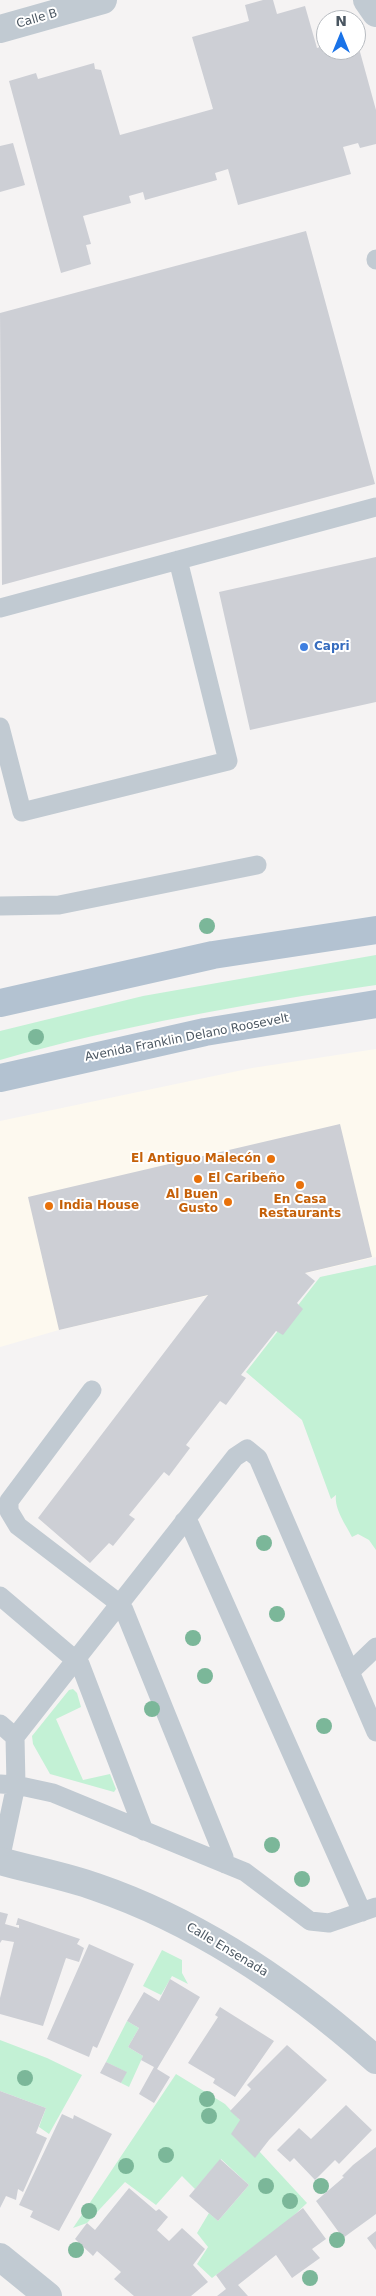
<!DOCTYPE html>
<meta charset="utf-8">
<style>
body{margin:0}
#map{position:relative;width:376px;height:2296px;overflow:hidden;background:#f5f3f3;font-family:"DejaVu Sans",sans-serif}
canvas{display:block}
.north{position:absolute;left:316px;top:10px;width:50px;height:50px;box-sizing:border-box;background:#fff;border:1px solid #b7bbc0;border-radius:50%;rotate:0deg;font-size:14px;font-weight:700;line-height:20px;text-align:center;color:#4a5661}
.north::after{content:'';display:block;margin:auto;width:18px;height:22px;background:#1a73e8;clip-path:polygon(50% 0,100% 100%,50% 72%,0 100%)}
</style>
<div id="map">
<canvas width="376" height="2296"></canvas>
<div class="north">N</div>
</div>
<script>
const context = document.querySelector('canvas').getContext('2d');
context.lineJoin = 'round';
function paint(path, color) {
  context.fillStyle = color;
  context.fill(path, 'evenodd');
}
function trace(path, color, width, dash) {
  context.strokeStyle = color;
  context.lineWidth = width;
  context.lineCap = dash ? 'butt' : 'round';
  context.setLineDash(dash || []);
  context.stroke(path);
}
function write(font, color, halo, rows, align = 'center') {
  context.font = font + ' "DejaVu Sans",sans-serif';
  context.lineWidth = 4;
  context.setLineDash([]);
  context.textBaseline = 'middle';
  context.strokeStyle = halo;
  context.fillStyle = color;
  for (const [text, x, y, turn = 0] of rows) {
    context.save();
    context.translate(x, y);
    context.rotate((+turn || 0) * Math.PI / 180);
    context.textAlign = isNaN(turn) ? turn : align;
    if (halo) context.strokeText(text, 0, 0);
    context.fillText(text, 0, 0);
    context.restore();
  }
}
paint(new Path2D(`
 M376,1049v208l-317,73 -59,17v-226l252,-53z`), '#fdf9ef');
paint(new Path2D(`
 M376,955v30c-126,18 -253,40 -376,75v-29l143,-35z
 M376,1265v285l-7,-10 -11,-6 -6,3c-6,-12 -18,-28 -16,-42l-5,4 -29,-79 -56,-48 74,-95z
 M73,1689l4,4 4,14 -25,12 27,61 27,-6 6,15 -2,3 -64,-18 -17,-30 -1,-8 37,-46z
 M162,1950l20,10v13l6,11 -16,-8 -11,19 -18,-9z
 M127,2021l12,7 -11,19 15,9 -14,31 -8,-4 5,-11 -20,-10z
 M0,2040l47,18 35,17 -33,59 -10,-7 7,-19 -46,-17z
 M176,2074l49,30 15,16 15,37 4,-6 48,52 -19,18 -76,57 -15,-14 11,-17 -11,-14 12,-20 9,8 31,-36 -28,-26 -26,30 -13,-13 -26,29 -31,-23 -38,41 -14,5z`), '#c3f1d5');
paint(new Path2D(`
 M263,0h10l4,14 28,-8 12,42 9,-3v5h30l1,-9 19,69v34l-16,4 -2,-5 -15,4 8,27 -113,31 -10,-36 -13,4 2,7 -72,20 -2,-8 -14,4 2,7 -48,13 8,28 -5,1 5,19 -30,9 -52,-192 27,-8 2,6 56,-16 1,6 6,1 19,65 93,-26 -21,-72 57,-16 -4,-16z
 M13,143l12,42 -25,7v-46z
 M306,231l69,253 -373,101 -2,-272z
 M376,557v145l-126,28 -31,-138z
 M340,1124l32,133 -67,16 10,8 -18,22 6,6 -20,26 -7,-4 -35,44 5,3 -20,27 -6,-4 -34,44 4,3 -21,28 -5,-4 -35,43 6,4 -22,27 -4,-3 -19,20 -52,-45 170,-223 -149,35 -31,-133z
 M0,1912l8,2 -3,10 14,4v-3h-3l2,-7 62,21 -3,5 7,4 -5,14 -13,-4 -23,68 -43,-12v-16l14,-56 -12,-2 -2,3z
 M89,1944l45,20 -37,84 -4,-2 -4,11 -42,-18z
 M170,1979l30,18 -43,72 13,8 -16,26 -15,-9 15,-27 -13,-7 2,-4 -15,-9 11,-19 -12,-7 17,-29 15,9z
 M220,2007l54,34 -39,56 -22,-14 2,-4 -27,-16 30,-46 -3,-2z
 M287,2045l40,35 -58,60 -14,18 -24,-24 9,-14 -10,-9 21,-22 -4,-4z
 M106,2062l21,10 -6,11 -21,-10z
 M0,2091l46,17 -10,25 11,5 -24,54 -5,-3 -2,11 -10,-4 -6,12z
 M346,2105l26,25 -33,34 -4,-4 -20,20 -21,-22 -4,4 -13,-12 22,-22 12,11z
 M62,2114l11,5 1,-4 38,19 -53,97 -29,-14 3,-6 -14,-6z
 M376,2147v67l-33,24 -27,-37 28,-24 -2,-1 11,-11z
 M220,2159l29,26 -31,36 -29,-25z
 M129,2188l27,23 3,-2 9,8 -11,13 12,11 13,-13 23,21 -12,16 15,17 -17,14h-57l-20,-17 7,-7 -24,-21 -4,5 -18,-17 12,-16 8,7z
 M303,2208l23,31 -14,10 8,9 -28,20 -16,-23 -38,30 10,11h-31l9,-7 -10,-14z
 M376,2231v19l-9,-12z`), '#cdcfd5');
trace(new Path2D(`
 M376,259v1
 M0,608l376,-101
 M0,727l22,85 206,-51 -50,-201
 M0,906l59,-1 198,-40
 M92,1390l-83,111v10l9,15 102,78 4,6 100,247 1,7
 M184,1521l6,4 172,387
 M0,1596l80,68 64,167
 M350,1672l26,-25
 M0,1724l15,13
 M0,1784l16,1 37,8 192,79 65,49 19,2 47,-16
 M0,1860l16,-75 -1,-48 220,-280 12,-8 11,9 118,274`), '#c1cad2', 19);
trace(new Path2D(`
 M367,0l9,13
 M0,29l103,-29
 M0,1861c32,9 65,15 96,26 105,36 198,100 280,173
 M0,2257l48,39`), '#c1cad2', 28);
trace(new Path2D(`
 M0,1003l213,-48 163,-25
 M0,1078l205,-46 171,-28`), '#b3c2d1', 28);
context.fillStyle = '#7bb799';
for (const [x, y] of [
 [207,926],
 [36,1037],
 [264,1543],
 [277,1614],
 [193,1638],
 [205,1676],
 [152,1709],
 [324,1726],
 [272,1845],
 [302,1879],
 [25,2078],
 [207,2099],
 [209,2116],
 [166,2155],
 [126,2166],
 [266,2186],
 [321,2186],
 [290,2201],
 [89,2211],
 [337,2240],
 [76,2250],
 [310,2278]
]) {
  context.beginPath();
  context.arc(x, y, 8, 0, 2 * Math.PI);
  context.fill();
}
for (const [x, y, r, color] of [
 [304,647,5,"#3f7fe0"],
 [271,1159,5,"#e8710a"],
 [198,1179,5,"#e8710a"],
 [300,1185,5,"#e8710a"],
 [228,1202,5,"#e8710a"],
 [49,1206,5,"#e8710a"]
]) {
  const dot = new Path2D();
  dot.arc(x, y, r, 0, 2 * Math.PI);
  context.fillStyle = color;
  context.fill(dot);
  trace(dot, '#fff', 2);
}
write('12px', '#4a5661', '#fff', [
 ["Calle B",37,19,-16],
 ["Avenida Franklin Delano Roosevelt",187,1038,-11],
 ["Calle Ensenada",227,1950,31]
]);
write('bold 12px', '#366cbe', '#fff', [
 ["Capri",314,647]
], 'left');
write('bold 12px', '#c56008', '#fff', [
 ["El Antiguo Malecón",261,1159],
 ["El Caribeño",208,1179,"left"],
 ["Al Buen",218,1195],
 ["Gusto",218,1209],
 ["En Casa",300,1200,"center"],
 ["Restaurants",300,1214,"center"],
 ["India House",59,1206,"left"]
], 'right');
</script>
